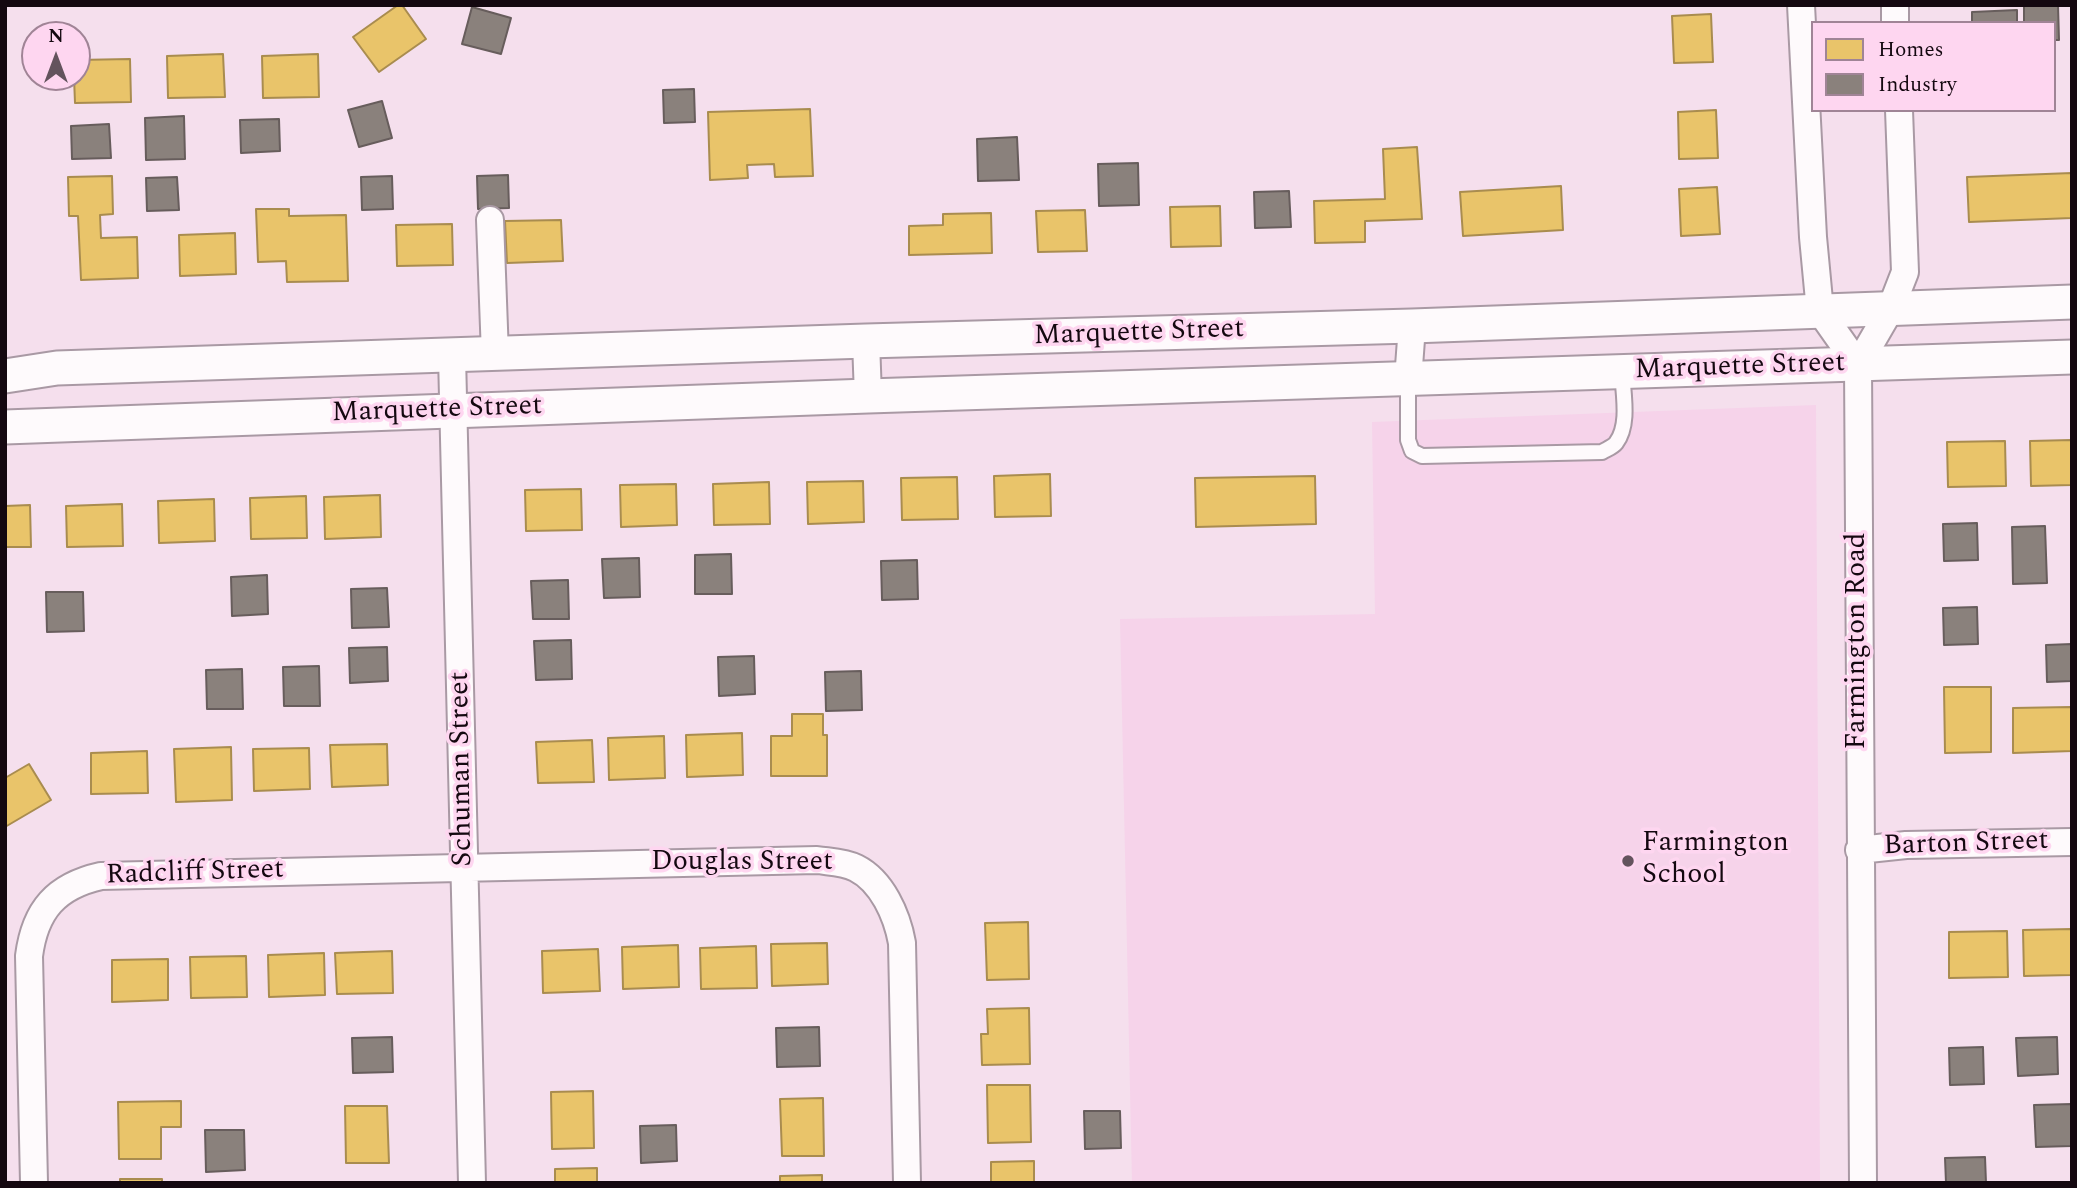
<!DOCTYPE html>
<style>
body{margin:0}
#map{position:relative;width:2077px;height:1188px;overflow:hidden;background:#f5dfed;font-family:Spectral,serif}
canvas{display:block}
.frame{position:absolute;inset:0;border:7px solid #140810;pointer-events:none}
.legend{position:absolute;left:1811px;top:21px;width:245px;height:91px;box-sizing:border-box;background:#fed6f0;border:2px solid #a08496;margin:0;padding:9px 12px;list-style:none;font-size:21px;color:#140810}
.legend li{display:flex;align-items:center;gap:14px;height:35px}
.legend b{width:35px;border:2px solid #a08496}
.north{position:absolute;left:21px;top:21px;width:70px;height:70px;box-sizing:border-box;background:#fed6f0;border:2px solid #a08496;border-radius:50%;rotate:0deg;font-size:19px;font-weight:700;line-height:28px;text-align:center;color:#140810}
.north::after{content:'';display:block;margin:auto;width:24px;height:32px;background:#63535d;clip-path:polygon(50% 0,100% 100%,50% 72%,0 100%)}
</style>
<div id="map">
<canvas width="2077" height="1188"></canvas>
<div class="frame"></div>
<ul class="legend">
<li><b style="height:19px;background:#e9c46a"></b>Homes</li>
<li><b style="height:19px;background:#8a817c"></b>Industry</li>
</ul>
<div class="north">N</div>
</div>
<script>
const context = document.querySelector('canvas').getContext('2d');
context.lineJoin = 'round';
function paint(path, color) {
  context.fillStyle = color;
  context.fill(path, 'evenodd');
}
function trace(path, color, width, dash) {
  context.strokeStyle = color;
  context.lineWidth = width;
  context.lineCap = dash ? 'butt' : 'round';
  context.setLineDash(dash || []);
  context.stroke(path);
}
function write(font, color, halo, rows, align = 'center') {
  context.font = font + ' Spectral,serif';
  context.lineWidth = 7;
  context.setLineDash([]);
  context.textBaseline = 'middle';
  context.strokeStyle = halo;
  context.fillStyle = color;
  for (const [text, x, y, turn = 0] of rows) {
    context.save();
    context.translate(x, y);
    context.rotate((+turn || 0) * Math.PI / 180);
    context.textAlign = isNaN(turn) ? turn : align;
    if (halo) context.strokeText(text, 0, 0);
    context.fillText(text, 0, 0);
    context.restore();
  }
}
paint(new Path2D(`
 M1816,405l4,778h-688l-12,-564 255,-5 -3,-192z`), '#f6d3ea');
const homes = new Path2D(`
 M398,5h4l24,34 -47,33 -26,-35z
 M1711,14l2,48 -39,1 -2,-47z
 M223,54l2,43 -57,1 -1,-42z
 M318,54l1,43 -56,1 -1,-42z
 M130,59l1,43 -56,1 -1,-26h3v-17z
 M810,109l3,67 -38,1 -1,-13 -27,1 1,13 -38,2 -2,-68z
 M1716,110l2,48 -39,1 -1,-47z
 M1417,147l5,72 -57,2v21l-50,1 -1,-42 71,-2 -2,-50z
 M2072,173v45l-103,4 -2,-45z
 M112,176l1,38 -13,1 1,23 36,-1 1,41 -57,2 -3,-64h-9l-1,-39z
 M1561,186l2,44 -100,6 -3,-44z
 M1717,187l3,47 -39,2 -2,-47z
 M1220,206l1,40 -50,1 -1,-40z
 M256,209h33v7l57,-1 2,66 -61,1 -1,-21 -28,1z
 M1085,210l2,41 -49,1 -2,-41z
 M991,213l1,40 -83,2v-29l34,-1v-11z
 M561,220l2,41 -56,2 -2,-42z
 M452,224l1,41 -56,1 -1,-41z
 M235,233l1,41 -56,2 -1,-41z
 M2072,440v45l-41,1 -1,-45z
 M2005,441l1,45 -58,1 -1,-45z
 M1050,474l1,42 -56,1 -1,-41z
 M1315,476l1,48 -120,3 -1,-49z
 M957,477l1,42 -56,1 -1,-42z
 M863,481l1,41 -56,2 -1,-42z
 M769,482l1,42 -56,1 -1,-41z
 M676,484l1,41 -56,2 -1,-42z
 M581,489l1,41 -56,1 -1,-41z
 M380,495l1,42 -56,2 -1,-42z
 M306,496l1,42 -56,1 -1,-41z
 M214,499l1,42 -56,2 -1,-42z
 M122,504l1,42 -56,1 -1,-41z
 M30,505l1,42h-26v-41z
 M1944,687h47v65l-46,1z
 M2071,707l1,44 -59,2v-45z
 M792,714h31v21h4v41h-56v-40h21z
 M742,733l1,42 -56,2 -1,-42z
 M664,736l1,42 -56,2 -1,-42z
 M592,740l2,42 -56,1 -2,-41z
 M387,744l1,41 -56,2 -2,-42z
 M231,747l1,53 -56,2 -2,-53z
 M309,748l1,41 -56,2 -1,-42z
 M147,751l1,42 -57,1v-41z
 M29,764l22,36 -46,27v-49z
 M1028,922l1,57 -42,1 -2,-57z
 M2072,929v46l-48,1 -1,-46z
 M2007,931l1,46 -59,1v-46z
 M827,943l1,41 -56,2 -1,-42z
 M678,945l1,42 -56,2 -1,-42z
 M756,946l1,42 -56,1 -1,-41z
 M598,949l2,42 -57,2 -1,-42z
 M392,951l1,42 -56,1 -2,-41z
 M324,953l1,42 -56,2 -1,-42z
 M246,956l1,41 -56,1 -1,-41z
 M168,959v41l-56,2v-42z
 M1029,1008l1,56 -48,1 -1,-31h7l-1,-25z
 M987,1085h43l1,57 -43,1z
 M593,1091l1,57 -42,1 -1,-57z
 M823,1098l1,58h-42l-2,-57z
 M181,1101v26h-20v32h-42l-1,-57z
 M345,1106h42l2,57h-43z
 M1034,1161v22h-43v-21z
 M597,1168v15h-42v-14z
 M822,1175v8h-42v-7z
 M120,1179h42v4h-42z`);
paint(homes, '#e9c46a');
trace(homes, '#a98c4f', 2);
const industry = new Path2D(`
 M2024,5h34l1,35h-5v-17h-30z
 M472,7l39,11 -10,36 -39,-10z
 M2017,10v13h-45v-11z
 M694,89l1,33 -31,1 -1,-33z
 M382,101l10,37 -33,9 -11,-37z
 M184,116l1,43 -39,1 -1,-42z
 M279,119l1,32 -39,2 -1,-33z
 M109,124l2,34 -39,1 -1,-33z
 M1017,137l2,43 -41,1 -1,-42z
 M1138,163l1,42 -40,1 -1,-42z
 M508,175l1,33 -31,1 -1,-33z
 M392,176l1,33 -31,1 -1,-33z
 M177,177l2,33 -32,1 -1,-33z
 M1289,191l2,36 -36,1 -1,-36z
 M1977,523l1,37 -34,1 -1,-37z
 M2045,526l2,57 -34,1 -1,-57z
 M731,554l1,40h-37v-39z
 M639,558l1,39 -36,1 -2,-39z
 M917,560l1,39 -36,1 -1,-39z
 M267,575l1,39 -36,2 -1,-39z
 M568,580l1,39h-36l-2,-38z
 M387,588l2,39 -37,1 -1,-39z
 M46,592h37l1,39 -37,1z
 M1977,607l1,37 -34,1 -1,-37z
 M571,640l1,39 -36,1 -2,-39z
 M2072,644v37l-25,1 -1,-37z
 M387,647l1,34 -38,2 -1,-35z
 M754,656l1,38 -36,2 -1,-39z
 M319,666l1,40h-36l-1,-39z
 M242,669l1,40h-36l-1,-39z
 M861,671l1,39 -36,1 -1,-39z
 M819,1027l1,39 -43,1 -1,-39z
 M392,1037l1,35 -40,1 -1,-35z
 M2057,1037l1,37 -40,2 -2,-38z
 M1983,1047l1,37 -34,1 -1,-37z
 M2072,1104v42l-36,1 -2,-42z
 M1084,1111h36l1,37 -36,1z
 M676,1125l1,36 -36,2 -1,-37z
 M205,1130h39l1,40 -39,2z
 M1985,1157l1,26h-40l-1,-25z`);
paint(industry, '#8a817c');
trace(industry, '#675d5c', 2);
const service = new Path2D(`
 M1408,380v60l4,11 10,5 180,-4c5,-3 11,-5 14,-9 14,-18 7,-50 6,-72`);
const minor = new Path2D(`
 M1801,5l12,232 7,74 38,54
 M1895,5v18
 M490,220l5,135
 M866,341l2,55
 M452,356l20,827
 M1408,380l4,-54
 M1859,850l47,-5 166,-3
 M34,1183l-5,-227c6,-46 27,-70 72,-80l716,-16c13,2 27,2 39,8 26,13 41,47 46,75l5,240
 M1863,1183l-5,-818 33,-57 14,-36 -6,-162`);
const tertiary = new Path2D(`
 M5,376l52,-8 809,-27 546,-15 660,-24
 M5,427l863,-31 1204,-39`);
trace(service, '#a999a4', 18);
trace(minor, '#a999a4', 30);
trace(tertiary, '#a999a4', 37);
trace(service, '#fefafc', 14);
trace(minor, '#fefafc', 26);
trace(tertiary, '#fefafc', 33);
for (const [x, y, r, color] of [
 [1628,861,7,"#63535d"]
]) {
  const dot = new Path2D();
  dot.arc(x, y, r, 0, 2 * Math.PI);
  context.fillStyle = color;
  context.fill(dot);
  trace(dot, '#fed6f0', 2.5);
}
write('28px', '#140810', '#fed6f0', [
 ["Marquette Street",1139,334,-2],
 ["Marquette Street",1740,368,-2],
 ["Marquette Street",437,411,-2],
 ["Farmington Road",1859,641,-90],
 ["Schuman Street",463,769,-91],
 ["Barton Street",1966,845,-2],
 ["Douglas Street",742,864],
 ["Radcliff Street",195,874,-2]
]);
write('28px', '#140810', '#fed6f0', [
 ["Farmington",1642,845],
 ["School",1642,877]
], 'left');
</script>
